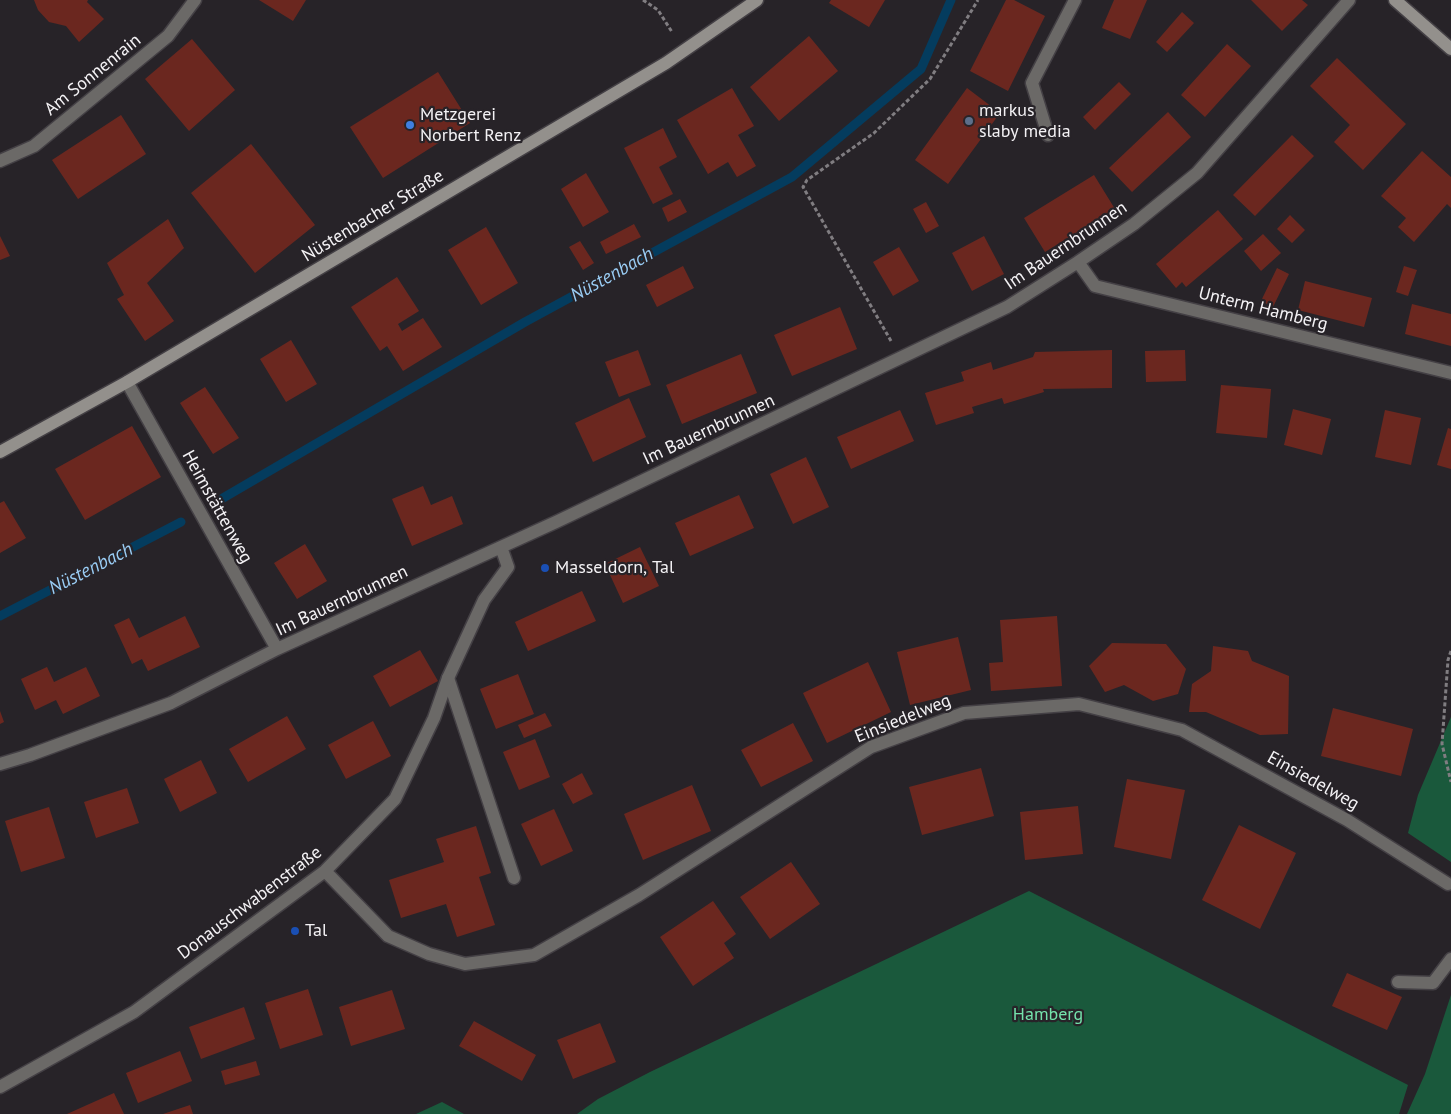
<!DOCTYPE html>
<meta charset="utf-8">
<style>
body{margin:0}
canvas{display:block;background:#272328}
</style>
<canvas width="1451" height="1114"></canvas>
<script>
const context = document.querySelector('canvas').getContext('2d');
context.lineJoin = 'round';
function paint(path, color) {
  context.fillStyle = color;
  context.fill(path, 'evenodd');
}
function trace(path, color, width, dash) {
  context.strokeStyle = color;
  context.lineWidth = width;
  context.lineCap = dash ? 'butt' : 'round';
  context.setLineDash(dash || []);
  context.stroke(path);
}
function write(font, color, halo, rows, align = 'center') {
  context.font = font + ' "PT Sans",sans-serif';
  context.lineWidth = 4.5;
  context.setLineDash([]);
  context.textBaseline = 'middle';
  context.strokeStyle = halo;
  context.fillStyle = color;
  for (const [text, x, y, turn = 0] of rows) {
    context.save();
    context.translate(x, y);
    context.rotate((+turn || 0) * Math.PI / 180);
    context.textAlign = isNaN(turn) ? turn : align;
    if (halo) context.strokeText(text, 0, 0);
    context.fillText(text, 0, 0);
    context.restore();
  }
}
paint(new Path2D(`
 M1451,717v145l-43,-29 10,-38z
 M1029,891l379,194 -9,29h-822l21,-15 52,-27z
 M1451,995v119h-44l18,-40z
 M442,1102l22,12h-48z`), '#1a593c');
trace(new Path2D(`
 M223,498l302,-176 267,-145 129,-108 30,-69
 M0,616l181,-94`), '#043c5e', 9);
paint(new Path2D(`
 M34,0h54l-1,2 17,17 -25,23 -13,-16 -17,-4 -11,-12z
 M259,0h47l-13,21z
 M831,0h54l-16,27 -40,-24z
 M1006,0h8l31,16 -37,75 -38,-20z
 M1114,0h33l-17,39 -28,-11z
 M1251,0h51l6,5 -26,26z
 M1182,12l12,11 -27,29 -11,-10z
 M809,36l29,35 -59,50 -29,-34z
 M192,39l43,51 -46,41 -44,-52z
 M1227,44l24,22 -46,51 -24,-22z
 M1337,58l69,66 -43,46 -29,-28 16,-17 -40,-39z
 M438,72l32,51 -87,55 -33,-51z
 M1119,82l12,12 -36,36 -12,-13z
 M732,88l22,38 -16,9 18,31 -19,11 -9,-15 -20,12 -31,-54z
 M967,88l33,25 -52,71 -33,-24z
 M1168,112l23,25 -59,55 -23,-24z
 M121,115l25,39 -68,45 -26,-39z
 M663,128l14,29 -18,10 14,27 -20,10 -29,-56z
 M1292,135l22,21 -59,60 -22,-21z
 M251,144l64,81 -60,48 -64,-80z
 M1422,151l29,26v31l-4,-4 -33,38 -16,-15 8,-9 -25,-22z
 M586,173l23,39 -26,15 -22,-38z
 M1094,175l21,34 -70,43 -21,-34z
 M680,199l7,13 -19,10 -6,-14z
 M926,202l13,24 -13,7 -13,-24z
 M1218,210l25,29 -57,48 -4,-5 -6,6 -20,-24z
 M1290,215l15,15 -13,13 -15,-14z
 M168,219l16,29 -37,35 27,38 -29,20 -28,-42 7,-4 -17,-32z
 M634,224l7,13 -35,17 -6,-12z
 M486,227l32,56 -37,22 -33,-55z
 M1263,234l18,19 -20,18 -17,-20z
 M0,236l10,20 -10,4z
 M984,236l20,38 -32,17 -20,-38z
 M580,241l14,22 -11,7 -14,-23z
 M899,247l20,34 -26,15 -20,-34z
 M683,266l11,22 -37,19 -11,-22z
 M1404,266l13,4 -9,26 -12,-4z
 M1277,268l12,6 -16,33 -12,-6z
 M397,277l22,34 -21,13 4,7 21,-13 19,29 -39,24 -16,-25 -7,5 -29,-44z
 M1305,281l67,17 -8,29 -66,-17z
 M1412,304l39,10v32l-46,-12z
 M840,307l17,42 -65,27 -18,-41z
 M291,340l26,44 -31,18 -26,-43z
 M638,350l13,35 -32,12 -14,-35z
 M1112,350v38l-69,1 1,3 -40,12 -2,-6 -30,9 2,6 -38,12 -11,-32 39,-12 -3,-9 30,-10 2,8 40,-13 2,-5z
 M1185,350l1,31 -40,1 -1,-31z
 M741,354l16,39 -75,31 -16,-39z
 M1221,385l50,4 -4,49 -51,-5z
 M205,387l34,51 -26,16 -33,-51z
 M629,398l17,39 -53,25 -18,-39z
 M1293,409l38,10 -9,36 -38,-10z
 M900,410l14,31 -63,28 -14,-32z
 M1385,410l36,8 -10,47 -36,-8z
 M132,426l29,51 -76,43 -30,-51z
 M1448,428l3,1v40l-14,-4z
 M806,457l23,50 -36,17 -23,-50z
 M423,486l8,19 21,-9 11,28 -51,22 -20,-47z
 M739,495l15,33 -64,28 -15,-33z
 M4,501l22,37 -26,15v-50z
 M305,544l22,37 -30,18 -23,-36z
 M640,547l19,39 -36,17 -18,-39z
 M582,591l14,30 -68,30 -13,-29z
 M185,616l15,31 -52,24 -6,-12 -10,5 -18,-39 15,-7 10,20z
 M1057,616l5,70 -71,5 -2,-28 14,-1 -3,-42z
 M958,637l13,53 -61,15 -13,-53z
 M1112,643l54,1 20,25 -8,25 -25,7 -29,-16 -19,7 -16,-26z
 M1213,646l35,5 4,10 37,15 -1,58 -28,1 -54,-23h-17l3,-28 19,-13z
 M420,650l18,31 -48,26 -17,-31z
 M868,662l23,50 -64,31 -24,-50z
 M47,667l7,15 32,-15 14,29 -37,18 -7,-14 -21,10 -14,-31z
 M518,674l16,40 -38,15 -16,-40z
 M1333,708l80,21 -12,47 -80,-20z
 M0,711l4,11 -4,2z
 M545,713l7,13 -28,12 -6,-13z
 M287,716l19,33 -58,33 -19,-33z
 M373,721l18,35 -45,23 -18,-34z
 M793,723l20,38 -52,26 -20,-37z
 M535,739l15,38 -31,13 -16,-38z
 M201,760l16,33 -37,19 -16,-33z
 M981,768l13,48 -72,19 -13,-48z
 M582,773l11,21 -20,10 -11,-20z
 M1127,779l58,11 -14,69 -57,-12z
 M692,785l19,46 -68,29 -19,-46z
 M127,788l12,35 -43,15 -12,-36z
 M1078,806l5,48 -58,6 -5,-48z
 M49,807l16,51 -44,14 -16,-51z
 M554,809l19,42 -32,15 -20,-42z
 M1239,825l57,28 -36,76 -58,-29z
 M476,826l15,47 -12,4 16,48 -38,12 -11,-33 -45,14 -12,-38 55,-18 -8,-23z
 M791,862l29,42 -50,35 -30,-42z
 M713,901l23,33 -12,9 10,15 -41,28 -33,-49z
 M1347,973l55,24 -15,33 -55,-24z
 M308,989l15,46 -43,14 -15,-46z
 M392,990l13,39 -54,17 -12,-39z
 M244,1007l11,32 -54,20 -12,-32z
 M474,1021l62,34 -14,26 -63,-35z
 M600,1023l16,39 -43,17 -16,-39z
 M180,1051l12,30 -54,22 -12,-30z
 M256,1061l4,14 -35,10 -4,-14z
 M114,1093l10,21h-57l20,-9z
 M190,1105l3,9h-30z`), '#6b271f');
const lane = new Path2D(`
 M448,678l66,200
 M1398,982l35,1 18,-24`);
const street = new Path2D(`
 M1048,135l-16,-52 43,-83
 M0,161l34,-15 134,-110 27,-36
 M1078,262l17,24 356,87
 M127,382l150,267
 M0,764l30,-9 141,-52 106,-54 279,-127 451,-215 71,-45 56,-38 63,-51 152,-173
 M325,871l63,65 41,18 36,10 69,-9 105,-60 232,-148 93,-34 115,-9 103,26 165,90 101,64
 M0,1087l134,-75 191,-141 70,-72 39,-81 14,-40 36,-78 24,-33 -7,-20`);
const secondary = new Path2D(`
 M1395,0l56,49
 M0,452l127,-70 539,-319 91,-63`);
trace(lane, '#444045', 15);
trace(street, '#444045', 15);
trace(secondary, '#444045', 15);
trace(new Path2D(`
 M643,0l15,10 14,22 1,-1
 M891,341l-88,-154 4,-7 67,-47 56,-54 48,-79
 M1451,651l-3,9 -6,84 9,38`), '#807d81', 3, [4, 2.5]);
trace(lane, '#6b6967', 12);
trace(street, '#6b6967', 12);
trace(secondary, '#93908c', 12);
for (const [x, y, r, color] of [
 [969,121,5,"#5c6f8a"],
 [410,125,5,"#3f7fe0"],
 [545,568,5,"#1a4fb4"],
 [295,931,5,"#1a4fb4"]
]) {
  const dot = new Path2D();
  dot.arc(x, y, r, 0, 2 * Math.PI);
  context.fillStyle = color;
  context.fill(dot);
  trace(dot, '#272328', 2);
}
write('18px', '#f4f2f5', '#272328', [
 ["Am Sonnenrain",93,75,-39],
 ["Nüstenbacher Straße",373,216,-31],
 ["Im Bauernbrunnen",1066,246,-34],
 ["Unterm Hamberg",1263,309,14],
 ["Im Bauernbrunnen",709,430,-25],
 ["Heimstättenweg",217,507,61],
 ["Im Bauernbrunnen",342,601,-25],
 ["Einsiedelweg",903,719,-22],
 ["Einsiedelweg",1313,781,29],
 ["Donauschwabenstraße",250,903,-37]
]);
write('18px', '#f4f2f5', '#272328', [
 ["markus",979,111],
 ["slaby media",979,132],
 ["Metzgerei",420,115],
 ["Norbert Renz",420,136],
 ["Masseldorn, Tal",555,568],
 ["Tal",305,931]
], 'left');
write('18px', '#74e3ac', '#272328', [
 ["Hamberg",1048,1015]
]);
write('italic 19px', '#9acdf5', '#272328', [
 ["Nüstenbach",612,275,-29],
 ["Nüstenbach",91,569,-27]
]);
</script>
